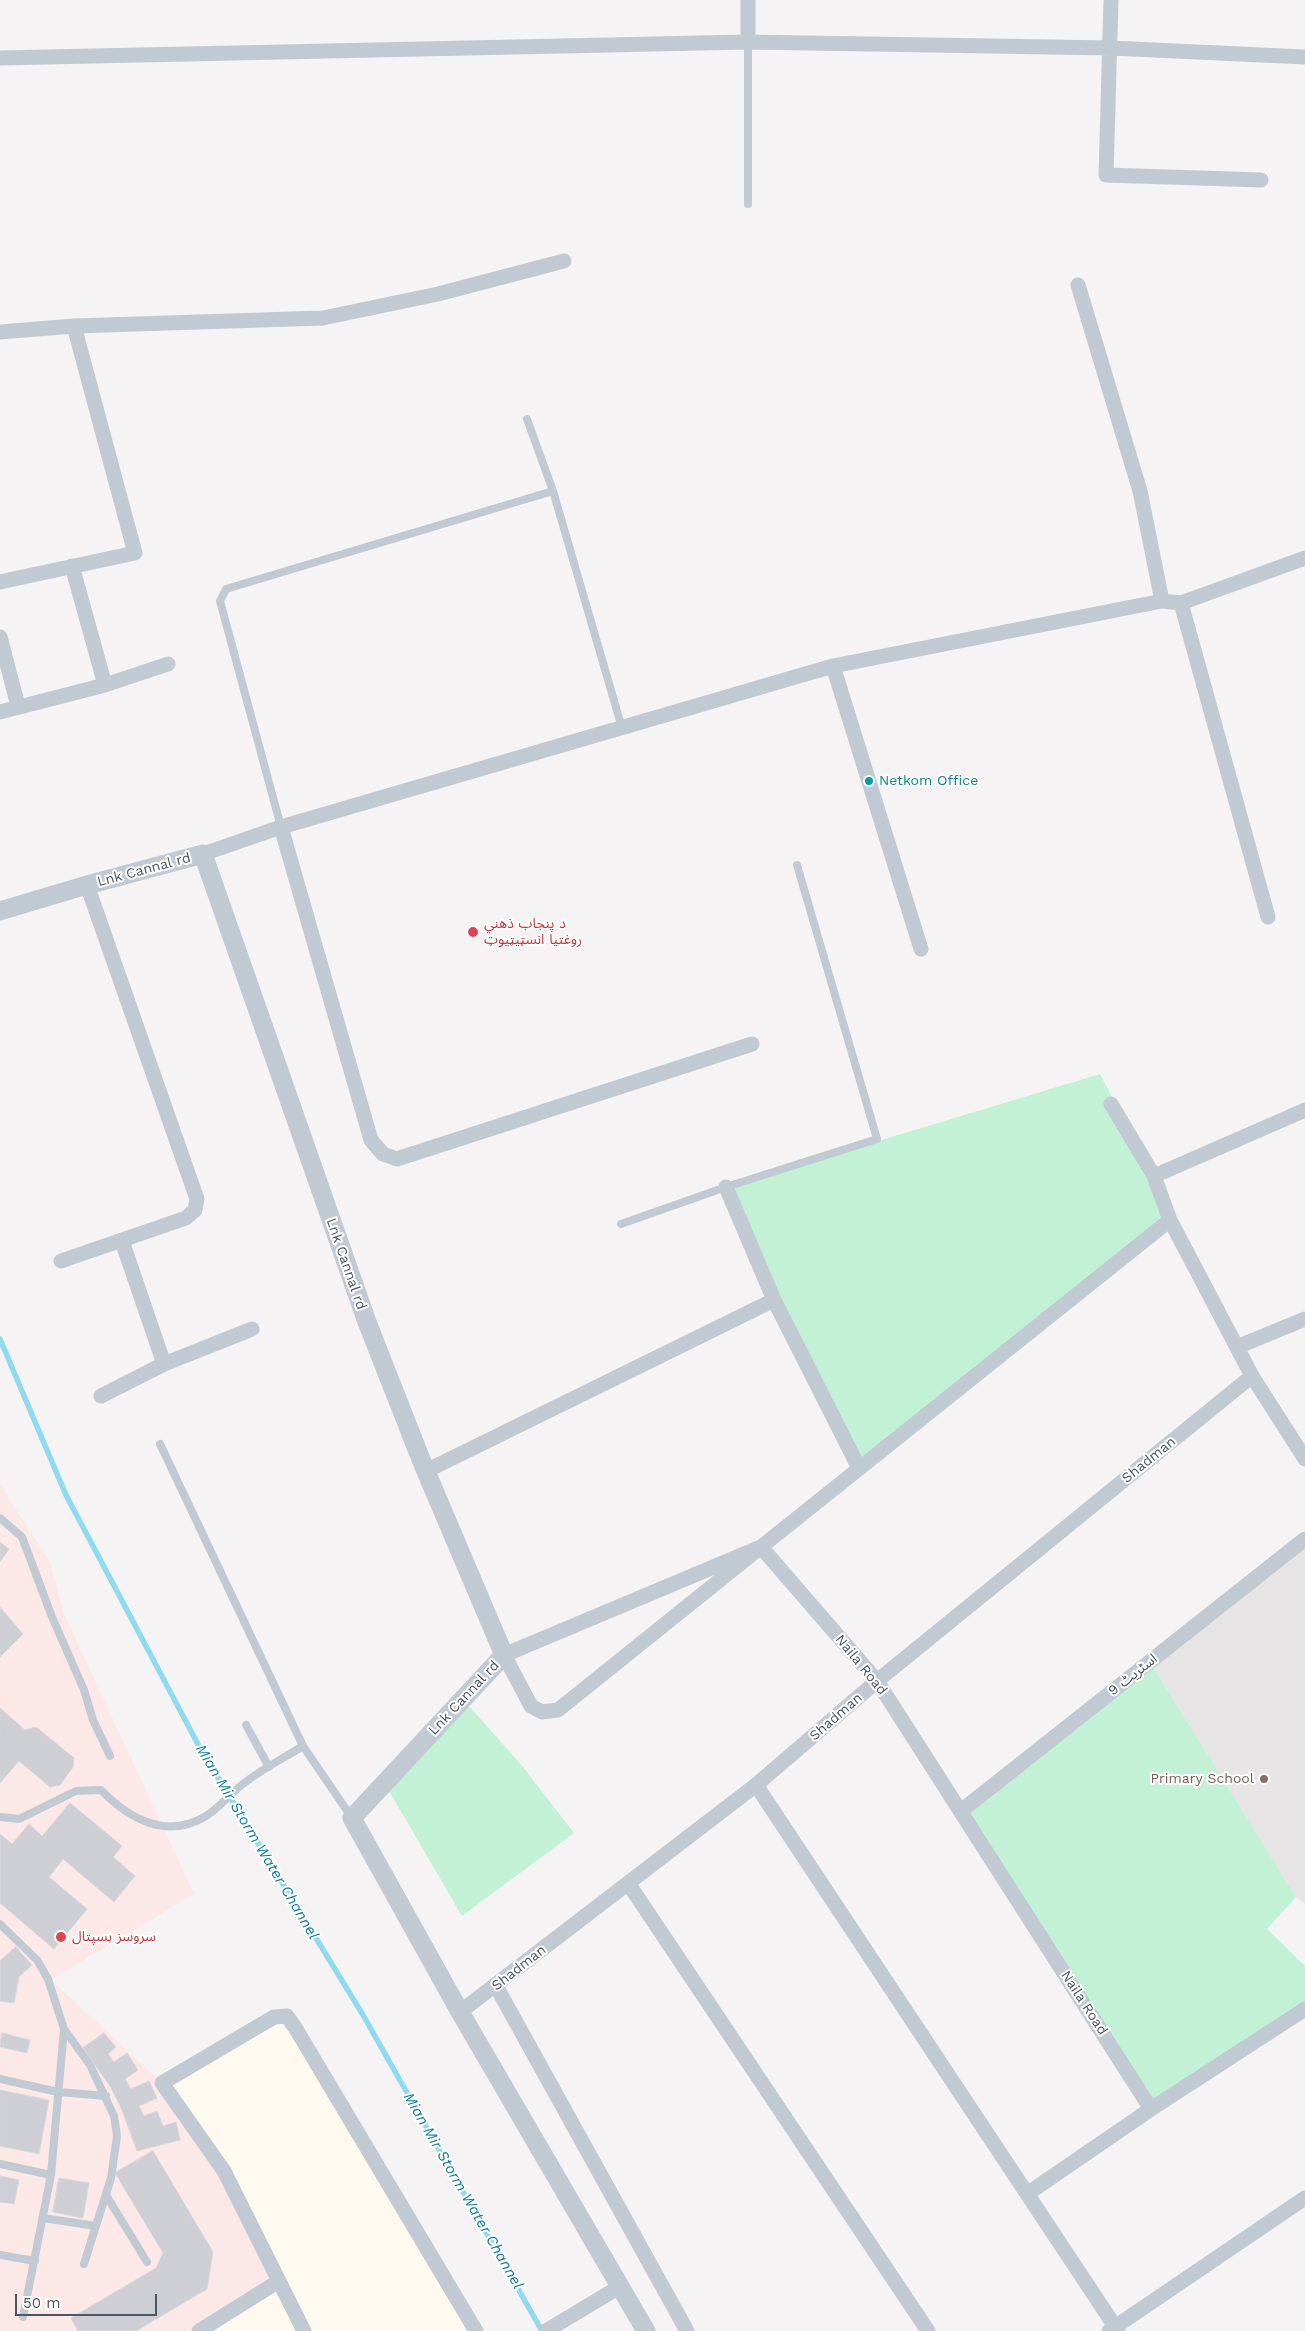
<!DOCTYPE html>
<meta charset="utf-8">
<style>
body{margin:0}
#map{position:relative;width:1305px;height:2331px;overflow:hidden;background:#f5f3f3;font-family:"Work Sans",sans-serif}
canvas{display:block}
.scale{position:absolute;left:15px;top:2294px;width:142px;height:22px;box-sizing:border-box;border:2px solid #4a5661;border-top:0;padding-left:6px;font-size:15px;line-height:18px;white-space:nowrap;color:#4a5661;-webkit-text-stroke:4px #fff;paint-order:stroke}
</style>
<div id="map">
<canvas width="1305" height="2331"></canvas>
<div class="scale">50 m</div>
</div>
<script>
const context = document.querySelector('canvas').getContext('2d');
context.lineJoin = 'round';
function paint(path, color) {
  context.fillStyle = color;
  context.fill(path, 'evenodd');
}
function trace(path, color, width, dash) {
  context.strokeStyle = color;
  context.lineWidth = width;
  context.lineCap = dash ? 'butt' : 'round';
  context.setLineDash(dash || []);
  context.stroke(path);
}
function write(font, color, halo, rows, align = 'center') {
  context.font = font + ' "Work Sans","Noto Sans Arabic",sans-serif';
  context.lineWidth = 4;
  context.setLineDash([]);
  context.textBaseline = 'middle';
  context.strokeStyle = halo;
  context.fillStyle = color;
  for (const [text, x, y, turn = 0] of rows) {
    context.save();
    context.translate(x, y);
    context.rotate((+turn || 0) * Math.PI / 180);
    context.textAlign = isNaN(turn) ? turn : align;
    if (halo) context.strokeText(text, 0, 0);
    context.fillText(text, 0, 0);
    context.restore();
  }
}
paint(new Path2D(`
 M287,2016l189,315h-275l-39,-248z`), '#fdf9ef');
paint(new Path2D(`
 M1305,1539v365l-9,-7 -146,-235z`), '#e6e4e5');
paint(new Path2D(`
 M0,1485l50,77 14,52 130,280 -143,86 111,103 62,88 55,110 -79,50h-200z`), '#fce8e6');
paint(new Path2D(`
 M1100,1074l54,102 16,44 -311,248 -133,-281z
 M1150,1662l146,235 -29,32 38,37v43l-154,100 -190,-298z
 M463,1699l60,68 51,66 -112,83 -80,-137z`), '#c3f1d5');
trace(new Path2D(`
 M0,1339l66,156 134,253 163,267 179,316`), '#90daee', 5.5);
const building = new Path2D(`
 M0,1542l9,7 -9,13z
 M0,1607l23,27 -23,23z
 M0,1708l25,22 11,-3 38,31 -1,9 -13,18 -10,2 -31,-26 -19,22z
 M70,1803l52,43 -9,11 22,19 -21,26 -51,-43 -14,18 38,32 -33,40 -54,-46v-69l12,10 17,-20 13,12z
 M16,1947l16,18 -13,12 -5,26 -14,-2v-40z
 M2,2033l28,7 -3,13 -27,-6z
 M104,2033l12,14 -8,7 6,8 13,-9 11,17 -13,9 6,10 18,-8 8,17 -18,8 5,10 13,-5 6,15 13,-4 4,18 -43,11 -15,-41 -12,-24 -27,-38z
 M0,2090l49,10 -10,54 -39,-8z
 M153,2151l60,101 -6,37 -71,42h-58l-7,-13 85,-50 7,-15 -48,-80z
 M0,2176l19,4 -5,24 -14,-2z
 M59,2178l30,5 -6,35 -30,-6z`);
paint(building, '#cdcfd5');
trace(building, '#d7d9de', 1);
trace(new Path2D(`
 M748,204v-162
 M527,419l26,72 69,237
 M281,827l-61,-226 6,-12 327,-98
 M621,1224l105,-37 151,-48 -80,-274
 M160,1444l143,302 49,72
 M0,1518l22,19 30,80 32,73 9,30 17,36
 M246,1725l23,42
 M0,1817l19,2 57,-28 25,-1c28,29 66,50 105,26 15,-9 26,-25 41,-35 17,-13 37,-23 56,-35
 M0,1924l37,36 11,19 16,50 26,36 24,51 3,20 -6,42 -27,86
 M0,2079l58,13 48,4
 M0,2164l51,11
 M106,2195l41,67
 M43,2218l53,8
 M0,2255l35,6
 M23,2317l28,-142 13,-146`), '#c1cad2', 8);
trace(new Path2D(`
 M748,0v42l363,6 194,9
 M1111,0l-5,175 155,5
 M0,58l748,-16
 M1078,285l62,206 22,110
 M0,332l74,-6 249,-8 115,-24 126,-33
 M72,566l33,119
 M0,582l135,-29 -61,-227
 M1181,603l87,314
 M0,637l18,69
 M833,666l88,283
 M0,712l105,-27 63,-21
 M281,827l90,313 12,14 14,5 355,-115
 M203,854l78,-27 552,-161 329,-65 19,2 124,-45
 M1111,1104l43,72 16,44 82,156 53,83
 M1154,1176l151,-66
 M726,1187l48,113 85,168
 M122,1241l42,123
 M61,1261l125,-43 9,-8 2,-11 -110,-314
 M1237,1347l68,-28
 M101,1396l63,-32 88,-35
 M426,1471l348,-171
 M756,1785l362,546
 M961,1811l344,-272
 M628,1883l300,448
 M496,1986l191,345
 M460,2012l296,-227 121,-104 375,-305
 M1151,2109l-274,-428 -116,-134 -203,163 -16,2 -11,-6 -27,-51 257,-108 409,-327
 M1027,2194l124,-85 154,-100
 M199,2331l80,-50
 M304,2331l-80,-160 -62,-88 112,-66 13,-1 9,13 180,302
 M546,2331l75,-45
 M1109,2331l196,-133`), '#c1cad2', 15);
trace(new Path2D(`
 M0,911l87,-26 116,-31 164,468 55,140 82,193 -152,163 108,194 186,319`), '#c1cad2', 19);
for (const [x, y, r, color] of [
 [869,781,5,"#0f9aa8"],
 [473,932,6,"#e0444e"],
 [1264,1779,5,"#8d6e63"],
 [61,1937,6,"#e0444e"]
]) {
  const dot = new Path2D();
  dot.arc(x, y, r, 0, 2 * Math.PI);
  context.fillStyle = color;
  context.fill(dot);
  trace(dot, '#fff', 2);
}
write('14px', '#0d838f', '#fff', [
 ["Netkom Office",879,781]
], 'left');
write('14px', '#4a5661', '#fff', [
 ["Lnk Cannal rd",144,870,-15],
 ["Lnk Cannal rd",346,1264,71],
 ["Shadman",1149,1460,-39],
 ["Naila Road",861,1665,51],
 ["اسٹریٹ 9",1133,1675,-38],
 ["Lnk Cannal rd",464,1698,-47],
 ["Shadman",836,1717,-41],
 ["Shadman",519,1968,-38],
 ["Naila Road",1084,2003,57]
]);
write('14px', '#be3a42', '#fff', [
 ["د پنجاب ذهني",484,924],
 ["روغتیا انسټیټیوټ",484,940],
 ["سروسز ہسپتال",72,1937]
], 'left');
write('14px', '#785e54', '#fff', [
 ["Primary School",1254,1779]
], 'right');
write('italic 15px', '#0c7c9b', '#fff', [
 ["Mian Mir Storm Water Channel",257,1842,59],
 ["Mian Mir Storm Water Channel",463,2191,60]
]);
</script>
